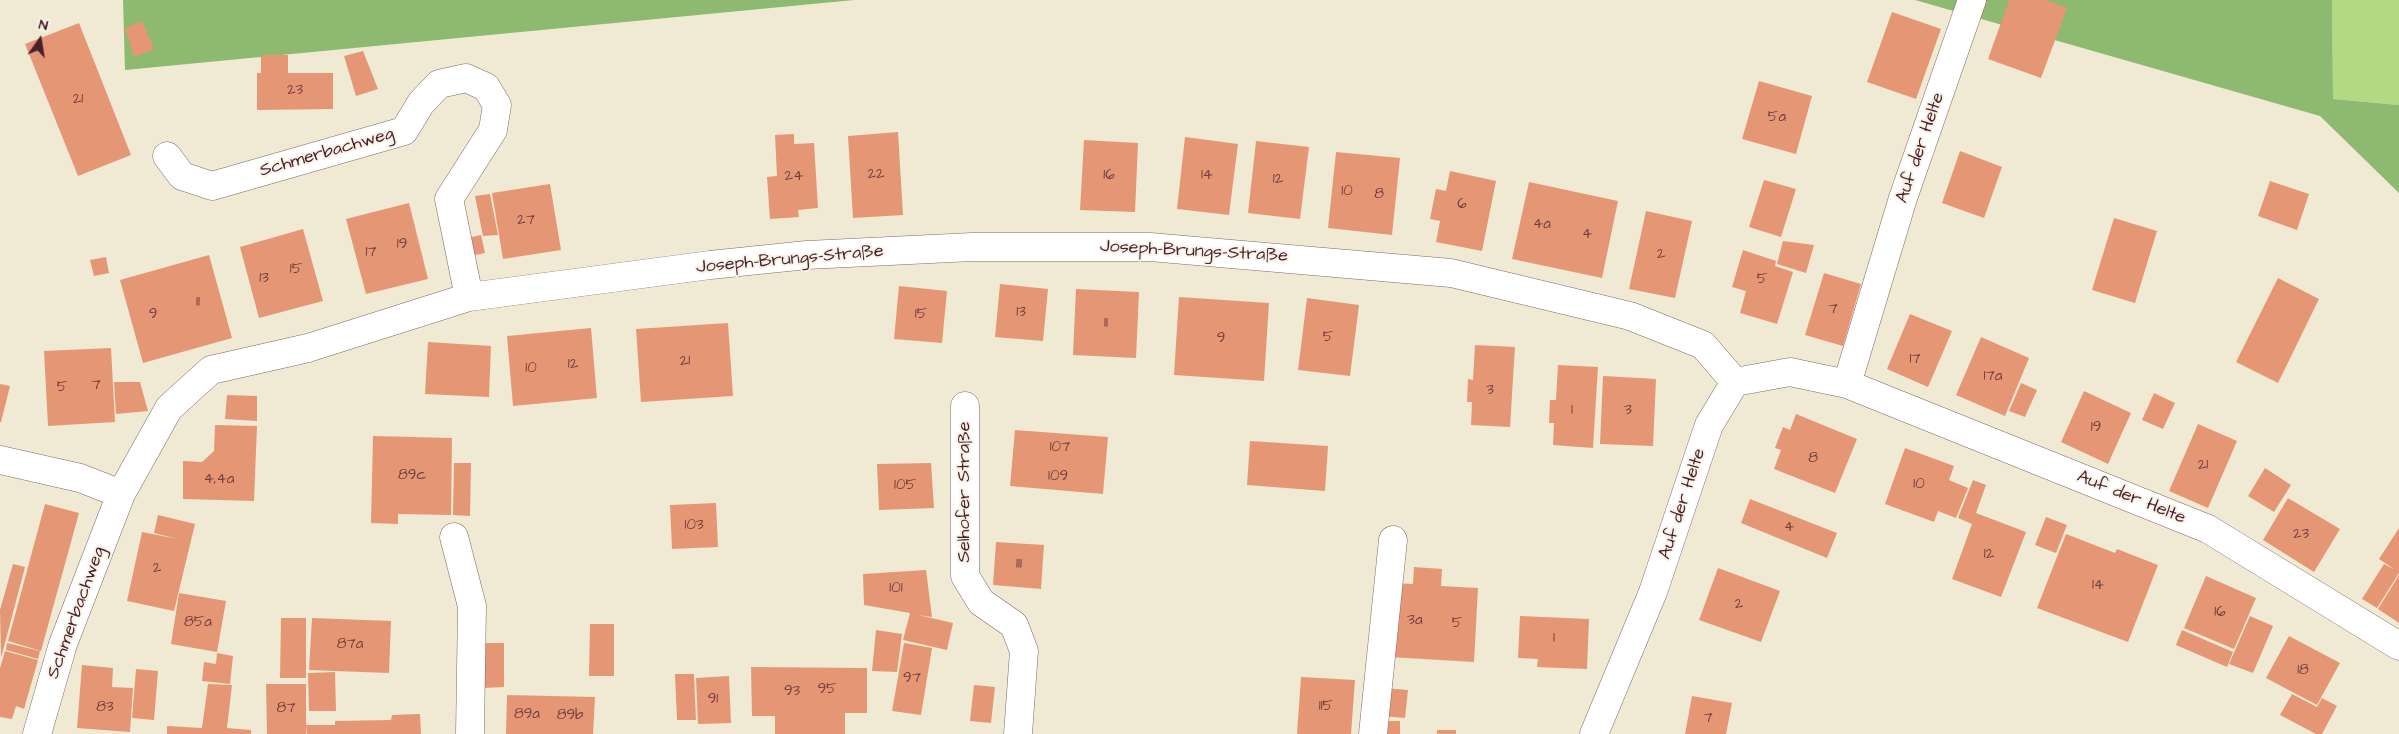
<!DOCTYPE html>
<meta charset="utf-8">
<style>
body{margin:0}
#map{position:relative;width:2399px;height:734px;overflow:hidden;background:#f0ead4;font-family:"Architects Daughter",sans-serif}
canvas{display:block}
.north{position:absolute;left:15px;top:15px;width:50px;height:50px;-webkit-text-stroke:4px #f7f3e8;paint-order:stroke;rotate:13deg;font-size:14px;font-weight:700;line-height:20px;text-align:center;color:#4a1f2b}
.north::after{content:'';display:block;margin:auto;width:18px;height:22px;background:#4a1f2b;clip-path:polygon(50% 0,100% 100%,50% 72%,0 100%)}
</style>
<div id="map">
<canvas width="2399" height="734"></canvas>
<div class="north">N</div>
</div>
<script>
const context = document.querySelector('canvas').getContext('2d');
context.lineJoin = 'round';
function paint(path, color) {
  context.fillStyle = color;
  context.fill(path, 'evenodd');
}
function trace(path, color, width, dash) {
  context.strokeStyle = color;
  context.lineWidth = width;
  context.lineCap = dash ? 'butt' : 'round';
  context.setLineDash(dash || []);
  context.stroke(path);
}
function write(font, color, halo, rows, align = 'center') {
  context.font = font + ' "Architects Daughter",sans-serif';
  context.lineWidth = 4;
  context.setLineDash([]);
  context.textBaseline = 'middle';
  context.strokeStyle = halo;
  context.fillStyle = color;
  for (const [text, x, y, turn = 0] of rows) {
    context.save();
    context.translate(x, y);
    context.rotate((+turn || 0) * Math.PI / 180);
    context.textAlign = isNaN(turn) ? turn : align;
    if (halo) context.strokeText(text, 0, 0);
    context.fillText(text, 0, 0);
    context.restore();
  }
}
paint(new Path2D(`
 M2332,0h67v105l-66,-6z`), '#b2d983');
paint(new Path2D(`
 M123,0h731l-729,70z
 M1915,0h417l1,99 66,6v88l-79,-77z`), '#8db971');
paint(new Path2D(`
 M2009,0h37l21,8 -26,70 -53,-19z
 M1892,12l49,17 -25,70 -49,-17z
 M142,21l12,28 -20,8 -9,-29z
 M79,23l52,132 -53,21 -53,-132z
 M363,51l15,38 -22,7 -12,-40z
 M261,55h27v18h45v36l-76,1v-37h4z
 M1759,81l53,15 -16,58 -54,-15z
 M898,132l5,83 -50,3 -5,-82z
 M794,134v10l20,-1 4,65 -20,2 1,7 -29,2 -3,-42 10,-1 -2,-41z
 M1185,137l53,7 -9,71 -52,-6z
 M1084,140l54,3 -3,69 -55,-2z
 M1256,141l53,6 -9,72 -52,-6z
 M1960,151l42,16 -18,51 -42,-15z
 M1336,152l64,6 -8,77 -64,-7z
 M1450,171l46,10 -14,70 -46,-9 4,-21 -10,-2 6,-30 10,2z
 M1764,180l32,9 -15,48 -32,-10z
 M2270,181l39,13 -12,36 -39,-14z
 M1529,182l89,19 -16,77 -90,-19z
 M550,184l11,66 -58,9 -11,-66z
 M490,194l8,41 -15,1 -8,-40z
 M409,203l19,76 -62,15 -20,-75z
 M1646,211l46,10 -17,77 -46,-9z
 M2114,218l43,13 -22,72 -43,-13z
 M303,229l20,72 -64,17 -19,-71z
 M481,235l4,18 -14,3 -4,-18z
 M1783,241l31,4 -8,28 -29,-9z
 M1743,250l33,11 -1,5 18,6 -16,52 -37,-11 6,-22 -14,-4z
 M209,255l23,83 -89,25 -23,-83z
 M106,257l3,16 -15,3 -4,-16z
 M1824,273l37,11 -18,62 -38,-11z
 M2278,278l41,21 -41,84 -42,-21z
 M1000,284l48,5 -5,52 -48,-4z
 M899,286l48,5 -5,52 -48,-4z
 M1076,289l63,3 -3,66 -63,-3z
 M1179,297l90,6 -5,78 -90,-6z
 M1307,298l52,7 -9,71 -52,-6z
 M1910,314l42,17 -24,56 -41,-18z
 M728,323l5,73 -92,6 -5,-73z
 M591,328l6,70 -84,8 -6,-70z
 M1981,337l48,21 -24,58 -49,-21z
 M428,342l63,4 -2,51 -64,-3z
 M1475,345l40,2 -5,80 -39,-2 1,-23h-5l1,-23 5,1z
 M111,348l4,74 -67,4 -4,-75z
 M1558,365l40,2 -5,81 -40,-3 1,-22h-5l1,-23h6z
 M1603,376l53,3 -3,67 -53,-2z
 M114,382h26l8,29 -32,3z
 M2021,383l16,7 -12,27 -16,-6z
 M0,384l10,2 -9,36h-1z
 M2084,391l47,22 -23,51 -47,-22z
 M2154,393l21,10 -12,26 -21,-9z
 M227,395l30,1v25l-32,-2z
 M1796,414l61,25 -22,54 -61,-24 7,-19 -6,-2 8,-21 7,3z
 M2198,424l39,17 -29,67 -39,-17z
 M215,425l42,1 -3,75 -71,-2v-38l19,1 12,-11z
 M1015,430l93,7 -5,57 -93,-8z
 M373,436l79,2 -1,77 -53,-1v10l-27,-1z
 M1250,441l78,5 -3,45 -78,-6z
 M1905,448l49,18 -5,14 19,8 -12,30 -18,-7 -4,11 -49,-18z
 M454,463h17l-1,53 -17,-1z
 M931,463l3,45 -55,2 -2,-46z
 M2265,468l26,17 -17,27 -26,-16z
 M1973,480l13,5 -10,28 50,19 -25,65 -49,-18 20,-55 -14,-6z
 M2288,498l52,31 -26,43 -51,-32z
 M1750,499l87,34 -10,25 -86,-35z
 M716,503l2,44 -46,2 -2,-44z
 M45,504l34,9 -38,138 -33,-10z
 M158,515l37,9 -21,87 -47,-10 15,-69 36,7 -24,-6z
 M2046,517l21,8 -11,28 -21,-8z
 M2399,528v45l-22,35 -15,-9 22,-35 10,5 -15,-10z
 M2066,534l49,19 2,-4 41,16 -30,77 -91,-34z
 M996,542l48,3 -3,44 -48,-4z
 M13,564l12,3 -24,91 -1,-48z
 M1414,567l28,2 -1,17 37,2 -4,74 -85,-5 5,-74 19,1z
 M1718,568l62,23 -19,51 -62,-22z
 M926,570l6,47 -14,-2 35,8 -6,27 -44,-10 7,-27 -46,-8 -1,-31z
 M2399,575v48l-21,-14z
 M2206,576l50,22 -22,51 -50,-21z
 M179,593l47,8 -9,51 -46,-8z
 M1520,616l69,3 -2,50 -50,-2 1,-8 -20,-1z
 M2250,616l23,10 -20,47 -24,-9z
 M281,618h25v60h-26z
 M312,618l79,3 -2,52 -80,-3z
 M590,624h24v52h-25z
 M876,630l26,4 -5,38 -25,-1z
 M2182,630l51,22 -6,15 -51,-22z
 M2289,636l51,27 -23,42 -51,-27z
 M7,643l33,8 -2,8 -32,-9z
 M483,643h21v44l-21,1z
 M904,643l28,5 -11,67 -29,-4z
 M5,651l33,9 -14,49 -8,-3 -4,13 -12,-2v-49z
 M217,653l16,3 -3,28 -28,-3 2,-19 12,2z
 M82,665l31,3 -1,19 21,1 -3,44 -53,-4z
 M751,667l116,1v45h-22v21h-70v-18h-23z
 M136,669l22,2 -4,49 -22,-2z
 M335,672l1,39h-27l-1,-38z
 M675,674h19l2,46h-19z
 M729,676l2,47 -33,1 -2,-46z
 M1301,677l54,3 -4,54h-54z
 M208,684l24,1 -5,43 24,2v4h-84v-8l35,2z
 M266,684h40v50h-39z
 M974,685l21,2 -4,36 -21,-2z
 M1384,688l24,2 -3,28 -23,-2z
 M2292,694l25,13 5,-9 15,8 -15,28h-6l-36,-19z
 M507,695l88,2 -2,37h-87z
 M1692,696l40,7 -6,31h-41z
 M420,714l1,20h-114l-1,-9h29v-4l56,-1 1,-5z
 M1376,721h24v13h-24z
 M1437,730h19v4h-19z`), '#e59775');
const minor = new Path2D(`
 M167,156l15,20 30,10 192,-55 17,-28 18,-19 27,-6 20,9 11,18 -4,25 -44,69 20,98
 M1847,384l56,-186 69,-198
 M965,406v170l16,26 33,23 10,26 -6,83
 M0,460l80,18 41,16
 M454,537l18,69 -2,128
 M37,734l26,-90 58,-150 48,-86 42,-38 97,-22 161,-51 241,-32 97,-10 165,-8h178l301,26 179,43 73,29 32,37
 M1373,734l20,-194
 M1594,734l59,-142 56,-167 26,-43 55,-10 57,12 361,145 191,117`);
trace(minor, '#846666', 29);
trace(minor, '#fff', 28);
write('15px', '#713d3e', null, [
 ["23",295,91],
 ["21",78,100],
 ["5a",1777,118],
 ["22",876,175],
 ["16",1109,176],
 ["14",1207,176],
 ["24",794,177],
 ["12",1278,180],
 ["10",1347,192],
 ["8",1379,195],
 ["6",1462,205],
 ["27",526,221],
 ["4a",1542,225],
 ["4",1587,235],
 ["19",402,245],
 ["17",371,253],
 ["2",1661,255],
 ["15",296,270],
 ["13",264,279],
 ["5",1762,280],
 ["11",198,303],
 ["7",1833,310],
 ["13",1021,313],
 ["9",153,315],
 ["15",921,315],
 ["11",1106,324],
 ["5",1328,338],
 ["9",1221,339],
 ["17",1915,360],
 ["21",685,362],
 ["12",573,365],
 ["10",531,369],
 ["17a",1993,377],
 ["7",96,386],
 ["5",62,388],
 ["3",1490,391],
 ["1",1572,411],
 ["3",1628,411],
 ["19",2096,428],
 ["107",1060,448],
 ["8",1813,459],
 ["21",2203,466],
 ["89c",412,476],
 ["109",1058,477],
 ["4,4a",219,480],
 ["10",1919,485],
 ["105",905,486],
 ["103",694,526],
 ["4",1789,528],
 ["23",2301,535],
 ["12",1989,555],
 ["111",1019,565],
 ["2",157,569],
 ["14",2098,586],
 ["101",896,589],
 ["2",1739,605],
 ["16",2220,613],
 ["3a",1415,621],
 ["85a",198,623],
 ["5",1457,624],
 ["1",1554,639],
 ["87a",350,645],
 ["18",2303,671],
 ["97",912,679],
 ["95",827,690],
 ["93",792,692],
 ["91",713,700],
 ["115",1326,707],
 ["83",105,708],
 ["87",286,709],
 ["89a",527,715],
 ["89b",570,716],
 ["7",1708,719]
]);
write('18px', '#4a1f2b', '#f7f3e8', [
 ["Auf der Helte",1921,148,-71],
 ["Schmerbachweg",327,153,-16],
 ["Joseph-Brungs-Straße",1194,252,3],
 ["Joseph-Brungs-Straße",790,260,-5],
 ["Selhofer Straße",965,492,-90],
 ["Auf der Helte",2131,498,22],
 ["Auf der Helte",1683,504,-72],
 ["Schmerbachweg",77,613,-70]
]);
</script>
